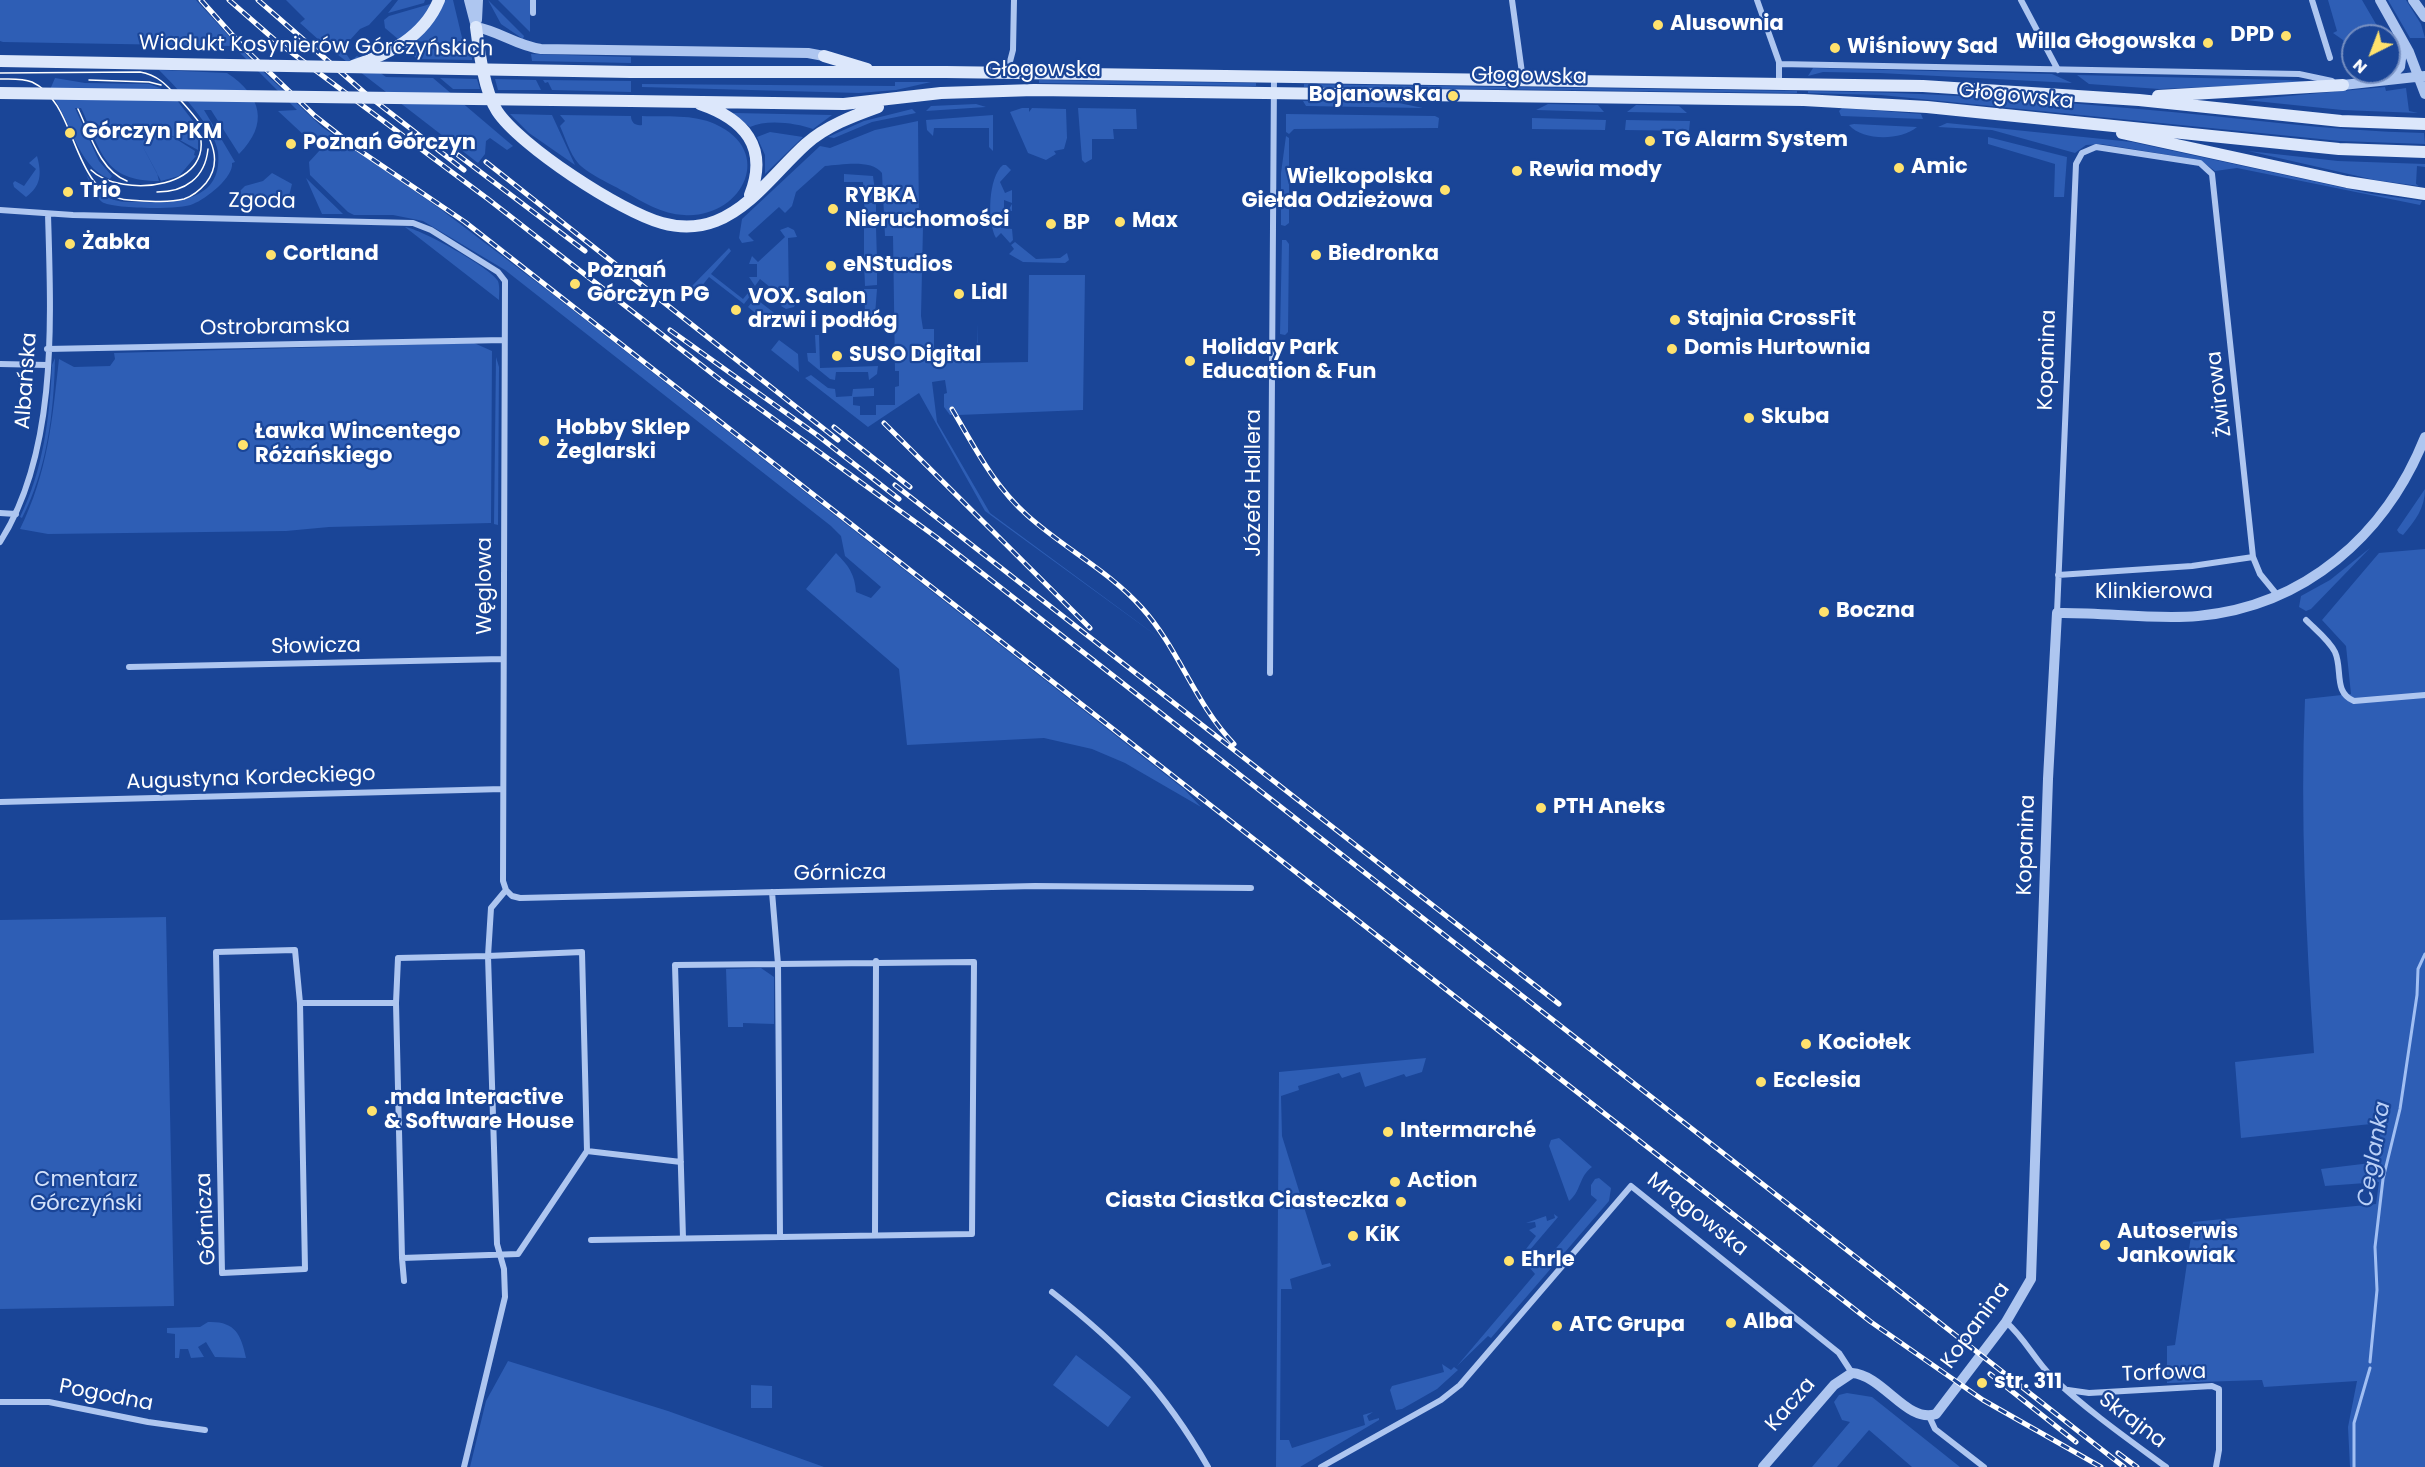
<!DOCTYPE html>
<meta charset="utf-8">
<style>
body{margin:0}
#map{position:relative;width:2425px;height:1467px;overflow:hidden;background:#1a4597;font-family:Poppins,sans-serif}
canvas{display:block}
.north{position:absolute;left:2341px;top:24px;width:60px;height:60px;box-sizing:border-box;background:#1a4597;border:2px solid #768fc1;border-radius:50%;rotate:222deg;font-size:16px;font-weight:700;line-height:24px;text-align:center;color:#fff}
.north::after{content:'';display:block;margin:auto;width:21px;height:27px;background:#ffe26d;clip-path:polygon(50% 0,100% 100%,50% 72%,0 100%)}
</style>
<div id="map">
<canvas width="2425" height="1467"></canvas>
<div class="north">N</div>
</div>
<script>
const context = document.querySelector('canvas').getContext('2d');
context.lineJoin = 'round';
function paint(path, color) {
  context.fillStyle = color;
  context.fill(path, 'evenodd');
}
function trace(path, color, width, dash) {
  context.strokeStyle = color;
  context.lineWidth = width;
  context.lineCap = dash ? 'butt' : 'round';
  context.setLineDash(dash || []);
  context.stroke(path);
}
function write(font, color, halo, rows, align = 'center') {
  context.font = font + ' Poppins,sans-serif';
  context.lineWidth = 4.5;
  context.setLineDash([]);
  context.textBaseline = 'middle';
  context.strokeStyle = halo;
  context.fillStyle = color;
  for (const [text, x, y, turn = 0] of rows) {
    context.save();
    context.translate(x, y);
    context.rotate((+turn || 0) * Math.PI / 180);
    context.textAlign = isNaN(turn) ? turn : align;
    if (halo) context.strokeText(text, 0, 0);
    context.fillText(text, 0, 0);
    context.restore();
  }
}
paint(new Path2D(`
 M0,0h196l56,61 70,66 117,81 112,85 633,496 17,18 -76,-44 -33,-14 -48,-11 -137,7 -8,-76 -93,-80 30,-36c12,12 19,21 20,39l15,6 10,-11 -36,-31 -4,-20 -10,-10 -326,-256 -82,-49 -30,-6h-39l-6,-3 -38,-37 -1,-13 11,-12 -42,-39 19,-1 -64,-64 -230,-4 -3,-1z
 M286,0h106l-23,25 -9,4 -20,22 3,3 2,-2 6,9 6,-5 29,21 47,1 80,68 -6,4 -17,-12 -4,3 -1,13 -7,9 -158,-122 -20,-18 5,-4z
 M398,0h27l-1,3 -36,10z
 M444,0h9l11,46 -66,-7 -13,-11 -1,-8 5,-4z
 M488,0l36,36 -1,3 -22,-15z
 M498,0h32v32z
 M2328,0h34l21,36h-30v25l-6,1 -4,-22 -10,-7 4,-2z
 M2388,0h18l15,24 4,14h-15z
 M412,47l53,4 7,5v4l-55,-1 -8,-8z
 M531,54l100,3v6l-99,-2z
 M1813,68l239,6 20,9 -192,-10 -57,-1 -15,4z
 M159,70l68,3c35,23 42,51 12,81l-28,-44h-7l31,52 -3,1c2,14 -26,36 -39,41 -12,6 -81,5 -91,-2 -8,-7 -12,-19 -16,-28 5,9 12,18 21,23 11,6 24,5 36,5 35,1 80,-2 75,-50 -3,-24 -42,-65 -59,-82z
 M2077,75l209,5 28,2 -155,7 -70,-5z
 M55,78l30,5 64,1 11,4 16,11 17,22 5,15v14l-33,-18 30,19 -1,4 2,1 -17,20 -18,5 -25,-47 21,39 2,8c-56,0 -57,-29 -78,-73h-6l24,53 13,15 -2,3c-34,-12 -39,-62 -61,-87z
 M440,78l37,1 3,10h-27z
 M495,79l41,1 5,10h-43z
 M543,80l88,1v11l-79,-2 -4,-8 -3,1z
 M1039,80l217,3v3l-217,-3z
 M895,82h36l-35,8 -37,3 -217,-6v-3l253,2z
 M1304,84l493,7v2l-493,-6z
 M2385,87l1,4 20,-3 3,23 9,2 -76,-3 -97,-10z
 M1808,91c110,1 221,8 331,18 95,8 189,22 285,24l1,11 -85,-3 -459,-46 -73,-2z
 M1303,101l91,1 29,6 -117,-2z
 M976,104l10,3 -60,4 5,-5z
 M1548,104l50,1 6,7 -68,-2z
 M1636,105l43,1 8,7 -60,-1z
 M1022,108h7v4l3,-4 34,1 1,29 -3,11 -10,2 2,3 -10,6 -18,-7 -18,-41z
 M1078,108l58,1 1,20h-24l1,10h-22v20l-7,4 -3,-3z
 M1842,108l79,6 2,5 -82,-3 -2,-5z
 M912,109l4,4 -44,9 -38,16 -6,-1 36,-16z
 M510,114l42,1 23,50 -46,-32z
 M734,114v-1l98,2 -19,14c-17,-6 -46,-10 -63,-2z
 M1286,114l149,2 4,2 -1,10 -144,1 -5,5 -3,-2z
 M560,115l71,1c0,7 5,10 11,9v-9c24,1 51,-2 73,8 62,28 26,95 -31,91 -22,-1 -41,-13 -59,-23 -12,-7 -39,-19 -47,-29 -8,-9 -13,-26 -18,-37l5,-5z
 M993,115v36l-4,-4v-19h-55l-1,8 -6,-6 -1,-10z
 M1532,118l74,2 -1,10 -73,-1z
 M1626,120l64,1 -1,10 -64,-1z
 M918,121l1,102 4,4 -2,89 2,13h11v29l43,-1v-34l1,40 50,-1 1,-87h56l-2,135 -125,5 -4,-8 -4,3 3,5h-3l-6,-8v-13l3,-1 -2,-13 -13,2 5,40 53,91 179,132 -184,-134 -66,-118 -51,34 -63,-49 6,-3 17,13 7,1 1,8 16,-1 1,-7 21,-1v8l-21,1v8l7,1v9h16v-10h19v-18l4,-1v-15h-4l-2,-135h-8l-3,-63c-11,-14 -40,-8 -57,-7l-29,26 -4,14 -7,7 -6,-6 -31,28 6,6 -12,2 -3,-5 3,-19 78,-73 10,2 45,-18z
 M1947,123l185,19 240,52 50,7 -2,4 -183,-37 -22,3 -15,-11 -99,-16 -15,1 -11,8 -83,-23 -54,-3z
 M1854,124l63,3c-17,14 -54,14 -68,-2z
 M770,132l33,5 -38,37v-19l-8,-18z
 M1286,136l3,2v85l-4,3 -4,-1v-52z
 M1988,137l79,20 -3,40h-10l1,-33 -67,-20z
 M2248,151l90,10 87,3v3l-8,-1 -1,18 3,2 -44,-6z
 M37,156c5,18 4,30 -11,41l-12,-10 -1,-4 2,-2 9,5 12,-17 -7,-6z
 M1003,165h3l5,5 -11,12 5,11 7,-3v13l-8,-3v8l5,1 3,-5v7h-11v17l11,1 1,11 -3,3 -9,-10 -5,5c-9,-16 -8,-61 7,-73z
 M272,173l20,11 -4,16h-52l-9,4 18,-18 18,-5z
 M844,174l29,2 3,23 -12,1 -1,-18h-19z
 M306,178l37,36h-21z
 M864,203h12v22h-9z
 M405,227c16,2 86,41 93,54 2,6 1,13 1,19z
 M788,227l6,3 3,7 -9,1 1,62 8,1 -3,6 -8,2 -5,-3 5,-6 -26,-21 -5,7 -6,-9h8v-13h-8l3,-8 6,6 27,-25 -5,-7z
 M864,228h12l1,32h-13z
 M1282,240h4l3,4 -1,88 -3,3 -5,-1z
 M1015,242l21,17 24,-1 7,-5 2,7 -4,3 -42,-1 -14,-8 5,-5 -3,-4z
 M729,248l2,3 -20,23 32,25 5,-6 3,2 -7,9 -35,-27 -12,15 -6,-5z
 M864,263h13v22l-12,1z
 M864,289h13l-2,26 -8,1 -2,-4z
 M755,298l36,28 -2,3 -20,-15 -5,6 -16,-13z
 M815,335h4l1,33 58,-2 -1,8 -8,6 -1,-8h-32l-1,8 -5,-1 -22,-18 -1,-8h9z
 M779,340l19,14 1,18 -28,-22z
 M474,343l18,8 -1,172 -162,4 -43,4 -238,3 -28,-5c28,-57 32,-108 39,-170l15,8 36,-1 5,-7 -1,-6z
 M496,357l3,10 -1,158 -4,-1z
 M55,358c-1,54 -8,112 -33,160l-2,-1c23,-46 30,-101 32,-152z
 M2425,489c0,19 -10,32 -22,46l-4,-2 -2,-3z
 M2370,548l-59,61 -5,2 -7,-4 2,-11 29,-16z
 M2425,549v918h-75l-2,-40 9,-46 -93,6 -2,-7 -95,3v-37l8,-1 18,-123 183,-18 3,-22 -54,4 -4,-17 58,-7 1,-39 -139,15 -6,-76 79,-9c-8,-118 -14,-236 -9,-354l46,-5 -5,-48 -24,-26 57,-67z
 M166,917l8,389 -174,3v-389z
 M761,968l13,9v47l-31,-1v4h-15l-2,-58z
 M1426,1058l-4,14 -16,5 -2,-3 -39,13 -5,-15 -18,6 -3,-5 -41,13 1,4 -18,6 1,40 40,129 8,-2 1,3 -41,13 2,10h-11l-1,151h9l3,8 73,-23 -2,-10 10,-3 -6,4 2,5 10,-3v2l-79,47h-24l3,-395z
 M1559,1138l33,29c-13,9 -11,25 -23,34l-20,-55 2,-6z
 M1599,1178l12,10 -2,13 -118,137 -3,-2 -31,30 78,-92 -6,-7 5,-5 6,5 57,-67 -6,-5v-10l4,-6z
 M1554,1214l4,3 -29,34 -3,-2 10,-13 -7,-6 7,-3 -1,-5 -9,1 20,-7 1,5 8,-3z
 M208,1322c27,-1 33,12 38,36l-31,-1 -9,-15 -8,5 6,10 -13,1 -3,-9h-8l-1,9h-4v-24l-8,-1v-5l33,-1z
 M1076,1355l55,42 -23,30 -55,-42z
 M508,1361l160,50 156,56h-354l16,-66z
 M1442,1364l9,6 3,-3 4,3 -21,19 -35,20 -6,1 -6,-20 2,-4 52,-14z
 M751,1385l21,1v22h-21z
 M1847,1393l25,4 88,70h-48l-43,-37 -32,37h-25l38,-45 -8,-2 -8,-18 5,-7z`), '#2e5eb5');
trace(new Path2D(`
 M2370,1362l7,-72 -2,-43 8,-68 17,-70 17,-114 1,-26 7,-15
 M2354,1467v-44l16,-55`), '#a1bff3', 3);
trace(new Path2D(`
 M1512,0l11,80
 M1757,0l22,62v21
 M2021,0l37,70
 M2312,0l18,58
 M533,13v-13
 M1779,64l520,10 33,7
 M1007,73l6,-23 1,-50
 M0,210l73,5 340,8 18,7 67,42 7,9 -2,600 3,9
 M47,349l457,-9
 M0,364l47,1
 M0,513l16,1
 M0,542c58,-91 51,-223 48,-328
 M2058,575l134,-9 61,-9
 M2057,613l19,-449 6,-11 14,-6 104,16 12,11 41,383 7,17 18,22
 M2306,620c10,10 23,20 29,32 8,18 -2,40 19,49l71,-6
 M129,667l374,-8
 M1270,673l4,-596
 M0,802l503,-13
 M506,890l6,6 8,2 515,-12 216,2
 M506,890l-15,18 -3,48 -90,2 -2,45 6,255 116,-4 69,-103
 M295,950l5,53 5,266 -83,4 -6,-321z
 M300,1003h96
 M587,1151l94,11
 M875,1234l1,-273
 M683,1238l-8,-273 103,-1 2,273
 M591,1240l381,-6 2,-272 -196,2 -6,-72
 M402,1258l2,23
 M1052,1292c69,54 112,98 156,175
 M2006,1322c19,16 29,39 47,56 35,33 75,61 113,89
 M2068,1390l21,3 123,-7 7,3v61l-3,17
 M0,1402h49l99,20 57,8
 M1929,1416l6,13 49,38
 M464,1467l41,-170 -1,-28 -7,-25 -9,-288 94,-4 5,199
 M1321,1467l120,-67 19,-15 171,-199 208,167 13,20`), '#aec6f0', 6);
trace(new Path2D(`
 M469,0l7,27
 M2380,0l29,52 16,42
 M2413,0l12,17
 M477,20l1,-20
 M476,27c23,4 41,19 65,22l267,4 16,3
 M2388,79l12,-12 3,-24
 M2343,85l82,-9
 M1763,1467l71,-82 18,-12c31,2 55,51 84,41l70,-92 25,-43 17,-500 9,-166c47,-1 95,7 141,3 107,-10 188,-81 227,-179`), '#aec6f0', 10);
trace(new Path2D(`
 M476,27c3,23 8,64 21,84 23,35 124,101 165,112 18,5 36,5 54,-2 36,-14 61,-51 90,-77 20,-18 47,-28 72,-37
 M824,56l43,13
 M353,66c36,-12 71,-29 86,-66
 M631,72h315l977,14 216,14 202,21 84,3
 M2158,96l185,-11
 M631,101l213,3 97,-11 93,-3 770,10 123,7 412,42 86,3
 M700,104c44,15 69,43 50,91
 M2122,133l225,49 78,12`), '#dce7fb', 12);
trace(new Path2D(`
 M0,73l140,-1c20,3 30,17 43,31 20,22 45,52 23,80 -6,7 -13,13 -22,16 -17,4 -37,2 -55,1 -59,-3 -49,-96 -97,-118 -10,-4 -21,-3 -32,-3
 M89,80l60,2 12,3
 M78,109c12,25 22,62 49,72
 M91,170c29,29 132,20 106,-45
 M157,192c28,0 48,-14 51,-43`), '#fff', 1.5);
const rail = new Path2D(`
 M201,0l42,47 72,69 41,32 109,74 1406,1100 112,78 118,67
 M229,0l47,41 212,158 235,183 213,155 1188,930
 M258,0l108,94 98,76
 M458,155l127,96
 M486,162l352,278
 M670,330l147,105 82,64
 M952,409c23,39 42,77 76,107 37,33 81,55 114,92 37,41 53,96 92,136
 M884,423l206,205
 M834,427l76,60
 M895,485l664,519
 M1990,1374l86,68
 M2118,1453l19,14`);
trace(rail, '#fff', 5);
trace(rail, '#1a4597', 3, [9]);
trace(new Path2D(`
 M0,61l631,11
 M0,93l631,8`), '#dce7fb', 12);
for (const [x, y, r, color] of [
 [1658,25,6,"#ffe26d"],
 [2286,36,6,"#ffe26d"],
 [2208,43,6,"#ffe26d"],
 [1835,48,6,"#ffe26d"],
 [1453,96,6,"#ffe26d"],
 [70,133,6,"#ffe26d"],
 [1650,141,6,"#ffe26d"],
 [291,144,6,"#ffe26d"],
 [1899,168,6,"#ffe26d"],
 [1517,171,6,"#ffe26d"],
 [1445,190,6,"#ffe26d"],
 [68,192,6,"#ffe26d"],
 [833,209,6,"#ffe26d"],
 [1120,222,6,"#ffe26d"],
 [1051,224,6,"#ffe26d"],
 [70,244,6,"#ffe26d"],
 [271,255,6,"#ffe26d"],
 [1316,255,6,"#ffe26d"],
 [831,266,6,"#ffe26d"],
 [575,284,6,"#ffe26d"],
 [959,294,6,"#ffe26d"],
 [736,310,6,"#ffe26d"],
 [1675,320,6,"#ffe26d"],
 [1672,349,6,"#ffe26d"],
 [837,356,6,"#ffe26d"],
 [1190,361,6,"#ffe26d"],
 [1749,418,6,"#ffe26d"],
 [544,441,6,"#ffe26d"],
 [243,445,6,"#ffe26d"],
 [1824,612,6,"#ffe26d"],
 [1541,808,6,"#ffe26d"],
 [1806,1044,6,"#ffe26d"],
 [1761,1082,6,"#ffe26d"],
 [372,1111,6,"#ffe26d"],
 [1388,1132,6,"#ffe26d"],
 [1395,1182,6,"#ffe26d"],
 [1401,1202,6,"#ffe26d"],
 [1353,1236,6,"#ffe26d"],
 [2105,1245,6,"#ffe26d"],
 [1509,1261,6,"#ffe26d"],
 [1731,1323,6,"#ffe26d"],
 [1557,1326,6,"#ffe26d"],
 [1982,1383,6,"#ffe26d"]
]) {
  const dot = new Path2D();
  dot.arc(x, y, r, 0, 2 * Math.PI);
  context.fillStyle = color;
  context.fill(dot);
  trace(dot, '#1a4597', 2);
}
write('bold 21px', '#fff', '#1a4597', [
 ["Alusownia",1670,25],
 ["DPD",2274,36,"right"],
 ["Willa Głogowska",2196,43,"right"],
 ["Wiśniowy Sad",1847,48],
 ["Bojanowska",1441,96,"right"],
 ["Górczyn PKM",82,133],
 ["TG Alarm System",1662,141],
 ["Poznań Górczyn",303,144],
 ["Amic",1911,168],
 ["Rewia mody",1529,171],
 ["Wielkopolska",1433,178,"right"],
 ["Giełda Odzieżowa",1433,202,"right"],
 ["Trio",80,192],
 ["RYBKA",845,197],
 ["Nieruchomości",845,221],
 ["Max",1132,222],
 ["BP",1063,224],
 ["Żabka",82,244],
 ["Cortland",283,255],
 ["Biedronka",1328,255],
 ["eNStudios",843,266],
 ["Poznań",587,272],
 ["Górczyn PG",587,296],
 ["Lidl",971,294],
 ["VOX. Salon",748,298],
 ["drzwi i podłóg",748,322],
 ["Stajnia CrossFit",1687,320],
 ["Holiday Park",1202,349],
 ["Education & Fun",1202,373],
 ["Domis Hurtownia",1684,349],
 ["SUSO Digital",849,356],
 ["Skuba",1761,418],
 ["Hobby Sklep",556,429],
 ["Żeglarski",556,453],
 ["Ławka Wincentego",255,433],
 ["Różańskiego",255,457],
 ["Boczna",1836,612],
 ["PTH Aneks",1553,808],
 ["Kociołek",1818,1044],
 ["Ecclesia",1773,1082],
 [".mda Interactive",384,1099],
 ["& Software House",384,1123],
 ["Intermarché",1400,1132],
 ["Action",1407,1182],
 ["Ciasta Ciastka Ciasteczka",1389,1202,"right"],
 ["Autoserwis",2117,1233],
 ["Jankowiak",2117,1257],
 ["KiK",1365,1236],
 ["Ehrle",1521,1261],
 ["Alba",1743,1323],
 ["ATC Grupa",1569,1326],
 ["str. 311",1994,1383]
], 'left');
write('21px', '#fff', '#1a4597', [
 ["Wiadukt Kosynierów Górczyńskich",316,47,1],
 ["Głogowska",1043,71],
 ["Głogowska",1529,77,1],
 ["Głogowska",2016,97,6],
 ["Zgoda",262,202,1],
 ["Ostrobramska",275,328,-1],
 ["Kopanina",2048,360,-88],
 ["Albańska",27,381,-86],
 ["Żwirowa",2220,394,-97],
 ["Józefa Hallera",1255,483,-90],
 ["Węglowa",486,586,-90],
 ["Klinkierowa",2154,593],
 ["Słowicza",316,647,-1],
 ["Augustyna Kordeckiego",251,779,-2],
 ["Kopanina",2027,845,-88],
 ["Górnicza",840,874,-1],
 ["Mrągowska",1697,1215,38],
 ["Górnicza",207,1219,-93],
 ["Kopanina",1976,1326,-54],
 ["Torfowa",2164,1374,-2],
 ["Pogodna",106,1396,11],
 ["Kacza",1791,1405,-49],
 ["Skrajna",2132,1421,37]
]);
write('21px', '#d5e3fb', '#1a4597', [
 ["Cmentarz",86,1181],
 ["Górczyński",86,1205]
]);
write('italic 22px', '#bad0f7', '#1a4597', [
 ["Ceglanka",2375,1154,-80]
]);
</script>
